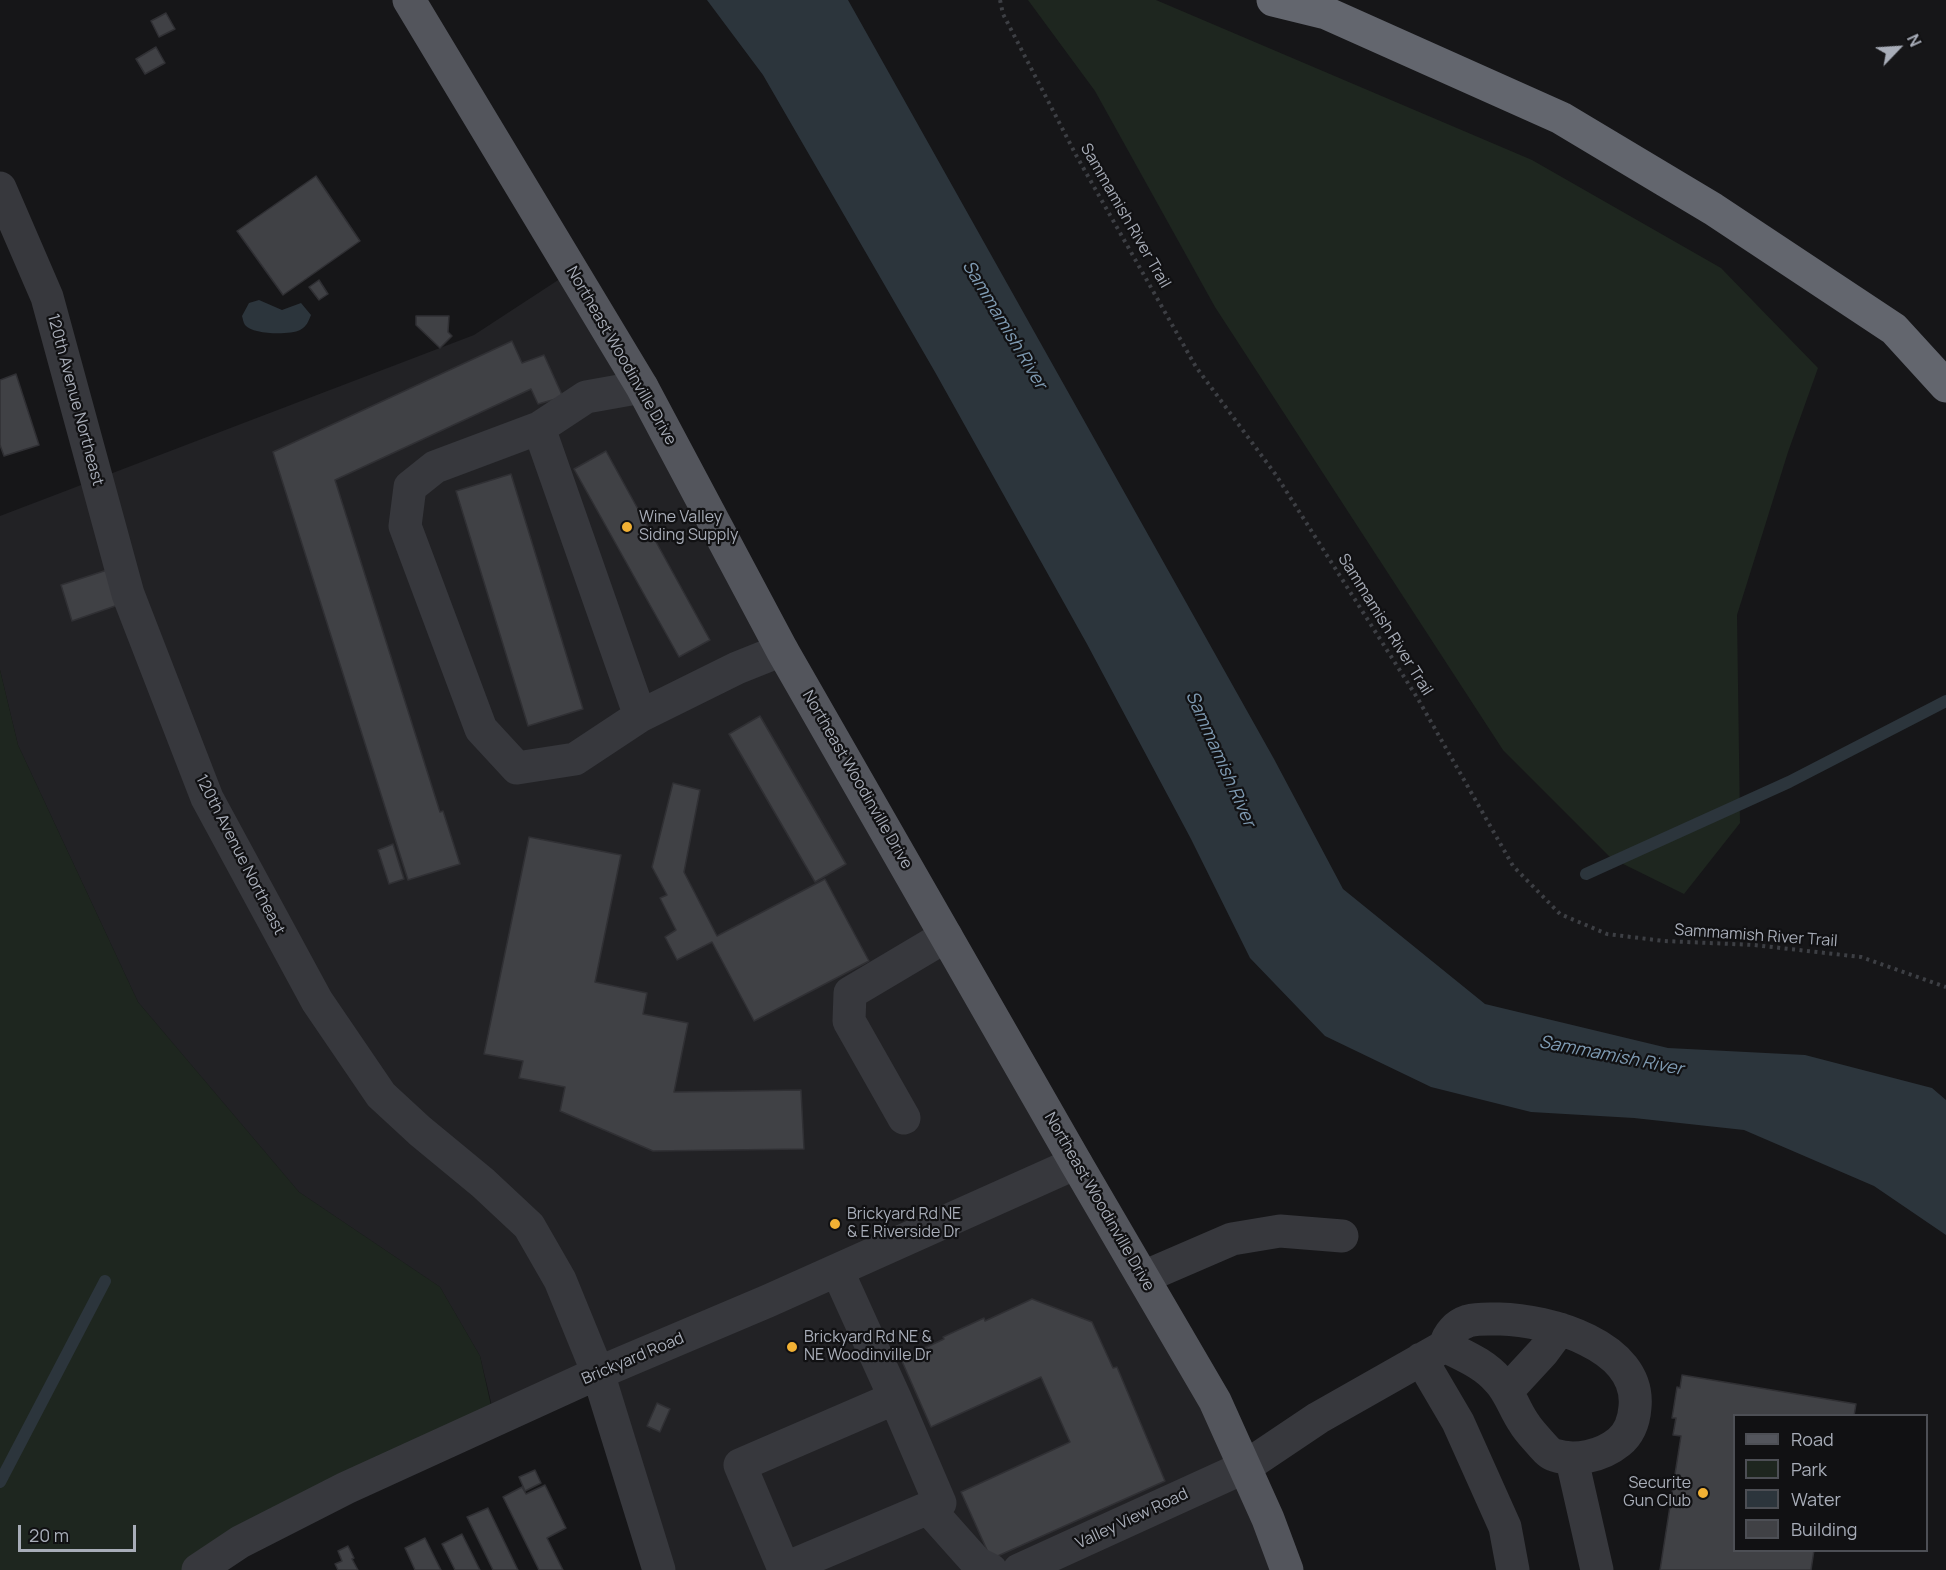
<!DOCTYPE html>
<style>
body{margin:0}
#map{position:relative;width:1946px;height:1570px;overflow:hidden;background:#161618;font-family:Manrope,sans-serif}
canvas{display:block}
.legend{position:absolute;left:1733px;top:1414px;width:195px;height:138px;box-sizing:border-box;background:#111113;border:2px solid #4d4f55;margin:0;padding:8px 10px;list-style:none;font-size:18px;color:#a8adb8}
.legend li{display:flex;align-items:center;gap:12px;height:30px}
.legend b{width:30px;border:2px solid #4d4f55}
.north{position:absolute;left:1868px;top:18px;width:60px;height:60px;-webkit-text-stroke:4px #111113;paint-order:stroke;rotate:65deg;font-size:16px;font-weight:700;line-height:24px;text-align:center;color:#a8adb8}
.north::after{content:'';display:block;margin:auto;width:21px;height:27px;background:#a8adb8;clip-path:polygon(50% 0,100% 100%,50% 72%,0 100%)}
.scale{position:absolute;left:18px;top:1525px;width:118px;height:27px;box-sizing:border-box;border:3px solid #a8adb8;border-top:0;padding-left:8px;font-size:18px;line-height:21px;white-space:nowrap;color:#a8adb8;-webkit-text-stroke:4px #111113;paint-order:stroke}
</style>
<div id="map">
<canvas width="1946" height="1570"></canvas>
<ul class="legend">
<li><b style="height:8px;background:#53555c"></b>Road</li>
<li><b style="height:16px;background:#1e261f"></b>Park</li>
<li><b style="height:16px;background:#2c353c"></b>Water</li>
<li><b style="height:16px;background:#404145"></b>Building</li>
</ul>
<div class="north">N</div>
<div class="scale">20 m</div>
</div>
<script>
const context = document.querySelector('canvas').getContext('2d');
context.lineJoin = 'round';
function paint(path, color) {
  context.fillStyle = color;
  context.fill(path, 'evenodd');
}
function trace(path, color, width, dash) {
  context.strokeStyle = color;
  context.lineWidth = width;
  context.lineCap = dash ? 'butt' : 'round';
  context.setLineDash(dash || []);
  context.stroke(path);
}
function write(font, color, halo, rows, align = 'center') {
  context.font = font + ' Manrope,sans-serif';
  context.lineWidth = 4.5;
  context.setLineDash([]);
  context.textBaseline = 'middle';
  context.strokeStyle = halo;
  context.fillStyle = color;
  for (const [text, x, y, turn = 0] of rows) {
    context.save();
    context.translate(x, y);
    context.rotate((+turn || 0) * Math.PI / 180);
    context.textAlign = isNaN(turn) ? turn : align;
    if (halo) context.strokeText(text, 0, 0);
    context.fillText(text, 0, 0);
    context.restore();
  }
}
paint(new Path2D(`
 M572,271l504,892 211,407h-628l-61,-197 -103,46 -15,-63 -40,-69 -141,-95 -161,-190 -120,-257 -18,-75v-154l474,-181z`), '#222225');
paint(new Path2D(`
 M1028,0h128l376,160 189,108 97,100 -30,84 -51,163 3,208 -56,71 -73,-36 -108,-108 -288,-443 -120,-216z
 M0,670l18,75 120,257 161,190 141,95 40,69 14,63 -296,151h-198z`), '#1e261f');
paint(new Path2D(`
 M707,0h141l426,759 69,130 142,115 183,44 137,7 127,33 14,12v135l-72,-49 -130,-56 -110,-12 -103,-6 -100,-25 -106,-51 -75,-78 -59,-119 -104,-195 -152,-272 -172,-297z
 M259,300l23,10 19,-7 10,12c-3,7 -4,11 -11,15 -10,5 -47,5 -55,-5 -2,-3 -2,-6 -3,-9l7,-13z`), '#2c353c');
trace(new Path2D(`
 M1586,874l203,-92 157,-81
 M0,1482l105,-201`), '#2c353c', 12);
const building = new Path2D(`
 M166,13l9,16 -16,8 -8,-16z
 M156,47l9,16 -20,11 -9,-15z
 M316,176l44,65 -77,54 -46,-64z
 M319,280l9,14 -9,6 -10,-13z
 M416,316h33l-1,16 4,4 -12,12 -24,-23z
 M512,341l10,22 22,-8 19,42 -25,7 -7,-15 -196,91 105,332 3,-1 17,53 -52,16 -135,-428z
 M16,374l23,71 -35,11 -4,-11v-65z
 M606,451l104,189 -31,17 -105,-188z
 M511,474l72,235 -55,17 -72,-235z
 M107,570l11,35 -46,16 -11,-36z
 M760,716l86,148 -31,18 -86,-148z
 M673,783l27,7 -16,82 33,64 108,-57 44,82 -115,60 -42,-79 -35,18 -12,-23 11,-7 -16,-32 7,-3 -15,-28z
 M529,837l92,18 -26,127 52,11 -4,21 45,9 -14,69 127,-2 3,59 -151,2 -93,-40 5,-24 -46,-9 4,-17 -39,-7z
 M393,844l11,35 -15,5 -11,-34z
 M1032,1299l60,23 21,46 4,-1 48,114 -174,78 -30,-67 109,-50 -29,-65 -110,50 -30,-68 43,-20 -1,-2 41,-19 1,3z
 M1682,1375l174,29 -2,12h-120v134h80l-3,20h-151l21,-134 -8,-1 3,-17h-4l5,-31 3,1z
 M657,1403l13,6 -10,23 -13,-6z
 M535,1470l6,13 -16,8 -6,-14z
 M545,1485l21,43 -19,10 16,32h-24l-36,-73 19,-10 4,7z
 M488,1508l30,62h-25l-26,-53z
 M462,1534l18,36h-25l-13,-26z
 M425,1538l16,32h-26l-10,-22z
 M348,1546l6,12 -2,1 6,11h-20l-3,-6 7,-3 -4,-10z`);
paint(building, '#404145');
trace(building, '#303034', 1.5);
trace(new Path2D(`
 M1000,0l3,14 73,141 120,212 80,108 142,224 95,167 47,48 47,20 57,7 90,4 107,12 85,30`), '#3d3f44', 4, [3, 4.5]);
trace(new Path2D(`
 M0,188l47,109 81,297 79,204 110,203 64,94 39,36 63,52 46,43 31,54 38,93 61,197
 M642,387l-56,10 -47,31 101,288 97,-48 45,-18
 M539,428l-104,39 -25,20 -5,39 76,203 36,39 58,-9 65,-43
 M904,1118l-55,-97 1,-28 96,-57
 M837,1270l58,128 -155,67 44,104 156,-66 -45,-105
 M1144,1277l88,-38 48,-8 62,5
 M1421,1359l37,63 47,105 8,43
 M1507,1391l36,-39 17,-23
 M1572,1460l25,110
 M928,1508l49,55 14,7
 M198,1570l42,-28 106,-54 252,-115 170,-72 308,-138
 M1019,1570l226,-103 73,-49 127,-72c3,-12 11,-21 23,-25 10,-3 22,-2 32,-2 47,1 141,26 135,88 -1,14 -5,26 -16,35 -17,14 -44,20 -65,13 -5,-1 -9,-7 -13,-11 -6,-7 -13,-14 -17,-21 -10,-14 -14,-31 -26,-43 -15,-17 -34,-24 -53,-34`), '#37383d', 33);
trace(new Path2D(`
 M409,0l233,387 140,263 294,513 139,238 53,118 19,51`), '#53555c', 33);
trace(new Path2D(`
 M1273,0l53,13 235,105 152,91 181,120 52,57`), '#63666e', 33);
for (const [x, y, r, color] of [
 [627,527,6,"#f2b134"],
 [835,1224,6,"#f2b134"],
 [792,1347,6,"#f2b134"],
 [1703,1493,6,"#f2b134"]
]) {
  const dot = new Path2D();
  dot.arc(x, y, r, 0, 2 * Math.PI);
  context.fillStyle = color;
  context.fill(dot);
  trace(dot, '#111113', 2);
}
write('16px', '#a8adb8', '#111113', [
 ["Sammamish River Trail",1125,216,60],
 ["Northeast Woodinville Drive",621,356,60],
 ["120th Avenue Northeast",75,400,75],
 ["Sammamish River Trail",1385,625,58],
 ["Northeast Woodinville Drive",857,780,60],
 ["120th Avenue Northeast",240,855,63],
 ["Sammamish River Trail",1756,936,4],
 ["Northeast Woodinville Drive",1099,1202,60],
 ["Brickyard Road",633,1359,-23],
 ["Valley View Road",1132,1519,-25]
]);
write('16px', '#a8adb8', '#111113', [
 ["Wine Valley",639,518],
 ["Siding Supply",639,536],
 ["Brickyard Rd NE",847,1215],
 ["& E Riverside Dr",847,1233],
 ["Brickyard Rd NE &",804,1338],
 ["NE Woodinville Dr",804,1356],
 ["Securite",1691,1484,"right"],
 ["Gun Club",1691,1502,"right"]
], 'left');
write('italic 18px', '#7f9bb3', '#111113', [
 ["Sammamish River",1004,325,59],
 ["Sammamish River",1220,759,66],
 ["Sammamish River",1611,1056,11]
]);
</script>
